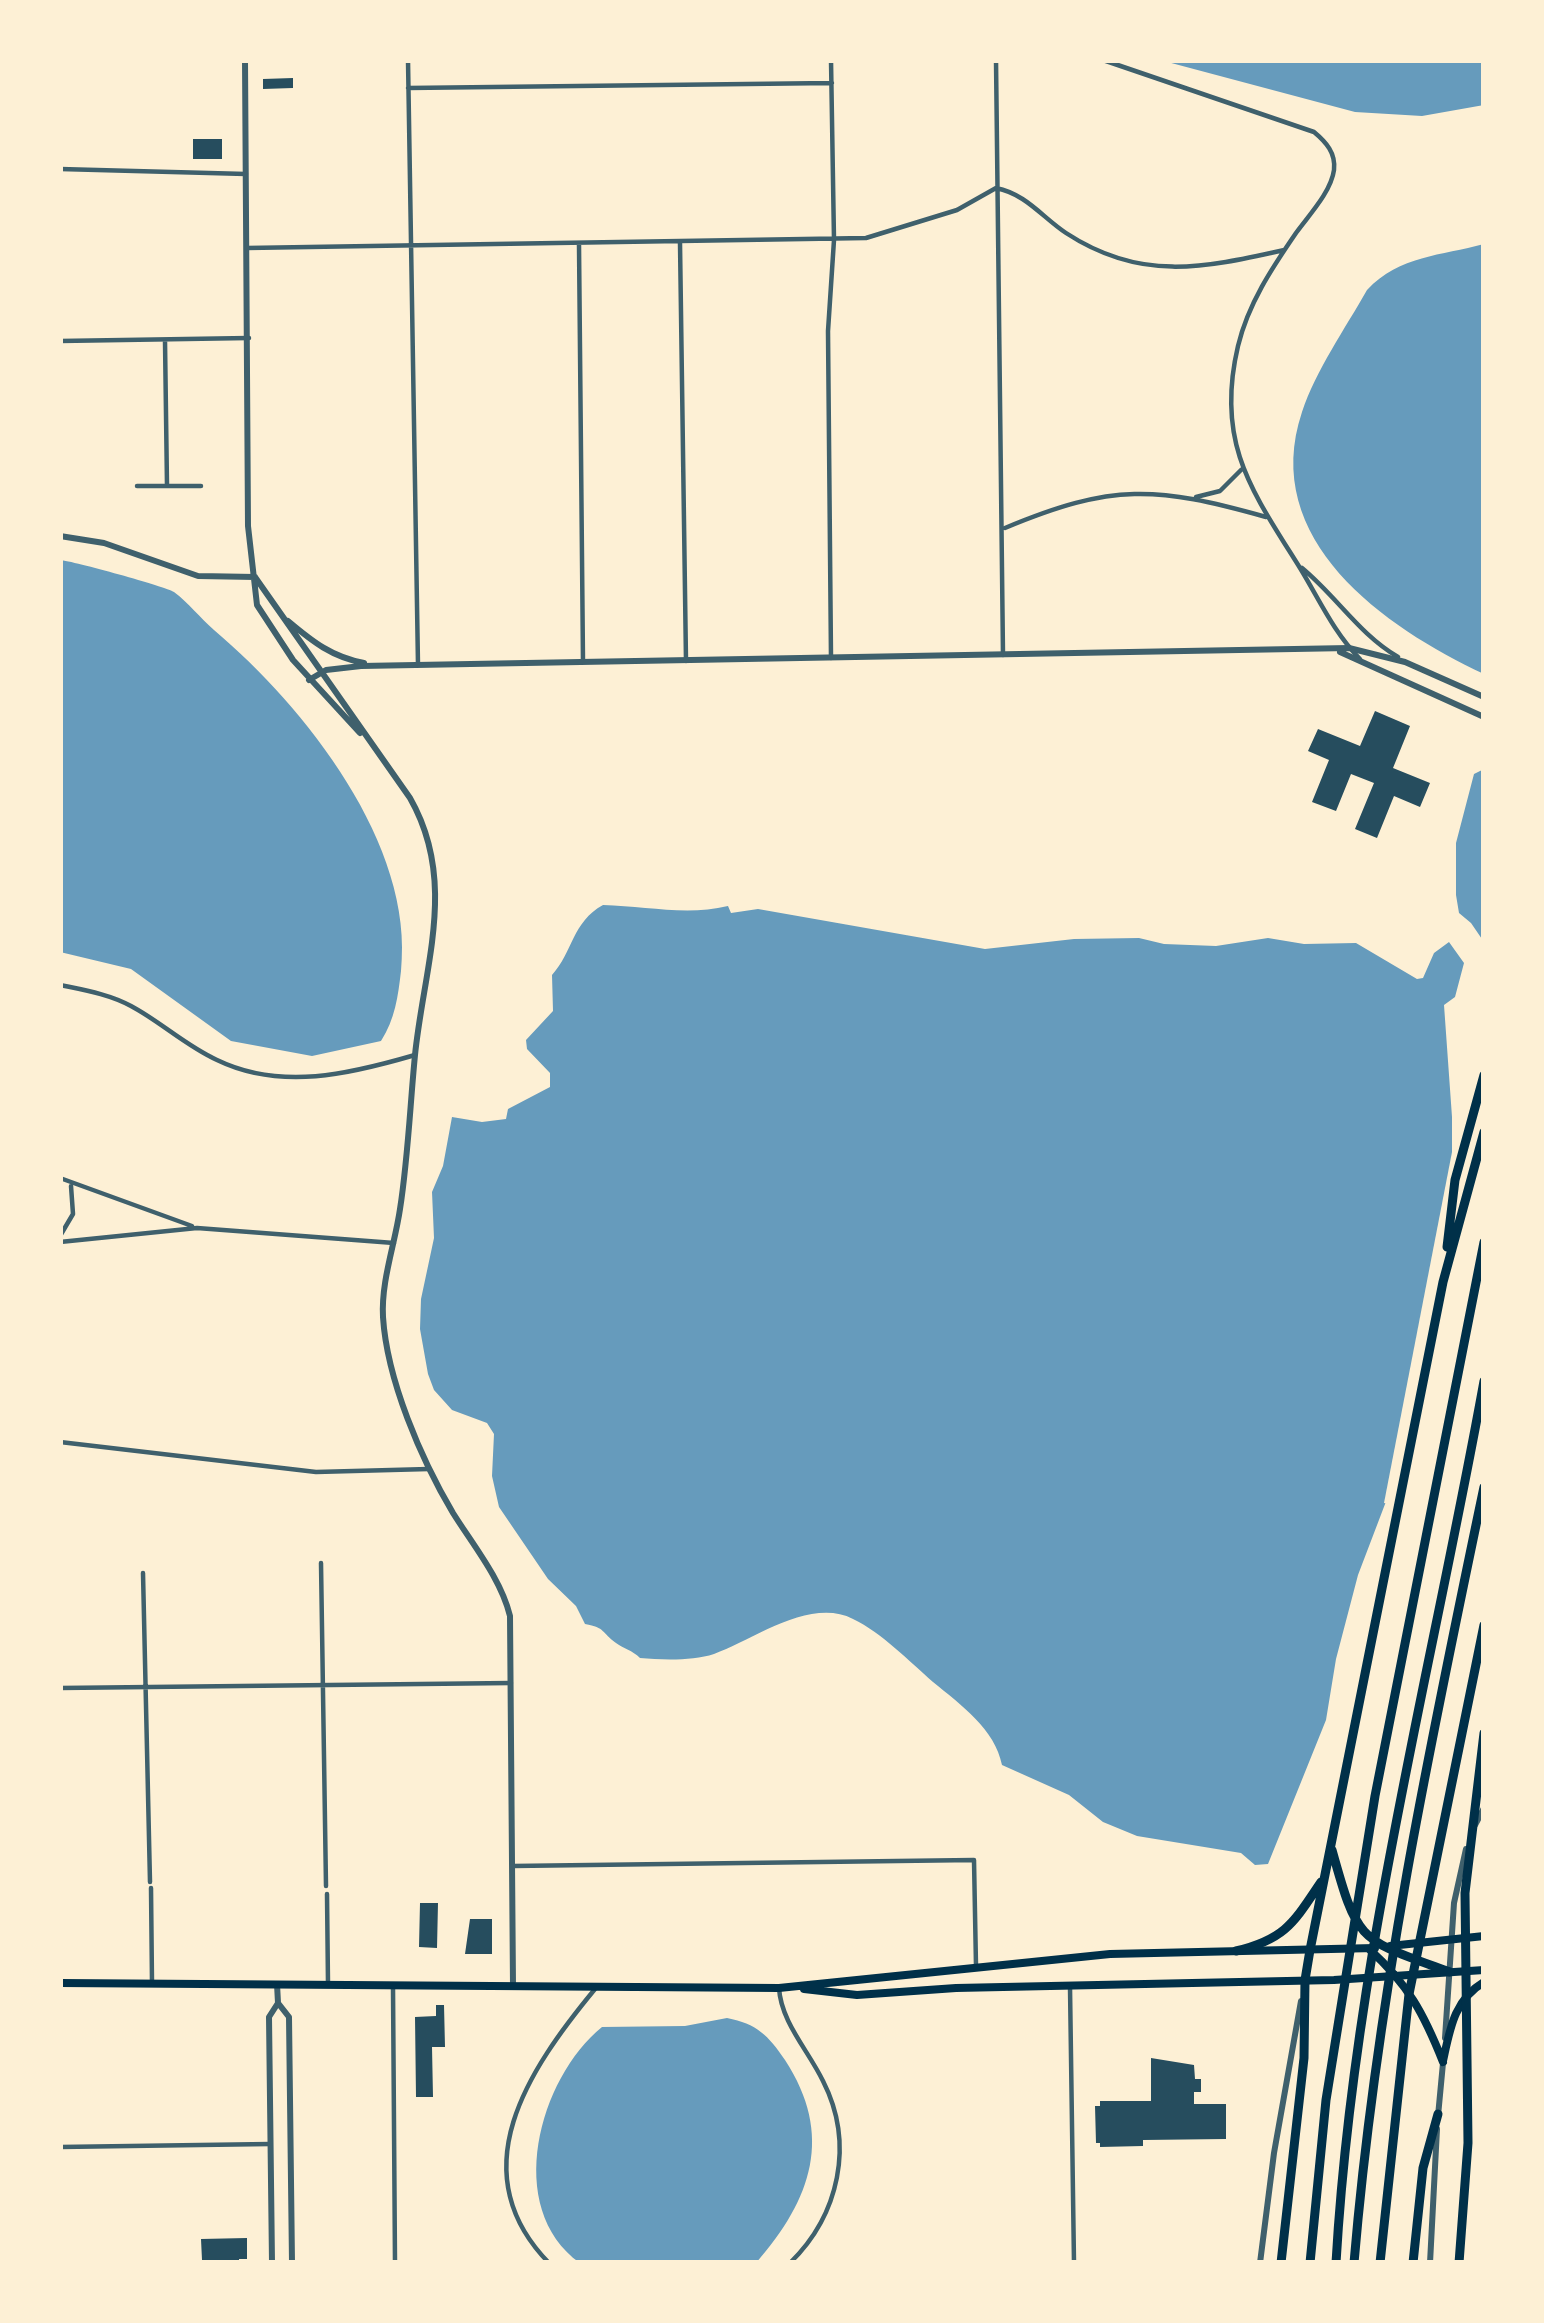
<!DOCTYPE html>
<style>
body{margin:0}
#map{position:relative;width:1544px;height:2323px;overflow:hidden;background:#fdf0d5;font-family:"Varela Round",sans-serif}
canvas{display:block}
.frame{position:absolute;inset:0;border:63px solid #fdf0d5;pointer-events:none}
</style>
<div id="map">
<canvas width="1544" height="2323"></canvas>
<div class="frame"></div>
</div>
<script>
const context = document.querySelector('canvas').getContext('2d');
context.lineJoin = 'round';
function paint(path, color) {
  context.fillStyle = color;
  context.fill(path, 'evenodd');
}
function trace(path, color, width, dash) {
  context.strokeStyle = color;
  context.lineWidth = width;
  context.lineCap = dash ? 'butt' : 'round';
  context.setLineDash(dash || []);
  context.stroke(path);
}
paint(new Path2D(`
 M1160,60h324v45l-62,11 -67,-4z
 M1484,244v430c-100,-47 -225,-134 -182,-262 14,-42 43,-83 65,-122 33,-35 74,-34 117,-46z
 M60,560c13,1 107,27 114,32 15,11 26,26 40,38 91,77 201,215 187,341 -3,26 -6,48 -20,70l-69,15 -81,-15 -100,-72 -71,-17z
 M1484,769v173l-13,-19 -12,-10 -3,-18v-52l18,-69z
 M603,905c42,1 84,11 125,1l3,7 27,-4 227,40 89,-10 65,-1 25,6 52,2 52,-8 36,6 52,-1 61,36 6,-1 11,-25 15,-11 15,21 -9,34 -11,8 8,112v132l-62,242 -32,84 -22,84 -10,61 -58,144 -13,1 -14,-12 -104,-17 -34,-14 -34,-27 -67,-30c-7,-36 -41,-60 -69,-83 -24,-21 -51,-49 -80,-63 -43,-22 -100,21 -139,35 -21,7 -52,6 -74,4 -8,-8 -16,-9 -24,-15 -15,-11 -10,-15 -31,-19l-9,-18 -28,-27 -49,-72 -7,-31 2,-42 -7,-11 -35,-13 -18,-20 -6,-16 -8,-45 1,-30 13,-61 -2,-46 11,-26 9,-49 30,5 24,-3 2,-10 42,-22v-14l-23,-24 -1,-9 27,-29 -1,-36c21,-23 20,-53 51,-70z
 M727,2018c30,6 41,17 58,42 49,75 27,139 -29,203h-176c-77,-55 -41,-185 22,-236l83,-1z`), '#669bbc');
paint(new Path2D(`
 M1458,1121v128l-67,255 -7,-1z`), '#fdf0d5');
paint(new Path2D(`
 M293,78v10l-30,1v-10z
 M193,139h29v20h-29z
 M1375,711l35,15 -17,42 37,15 -10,24 -26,-11 -17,42 -22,-9 19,-46 -23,-9 -15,37 -24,-9 17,-42 -21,-9 10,-22 42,17z
 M420,1903h18l-1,45 -18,-1z
 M470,1919h22v35h-27z
 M436,2005h8l1,42h-13l1,50h-17l-1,-80 21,-1z
 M1151,2058l43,7 1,14h6v13h-7v12h32v35l-83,1v6l-43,1v-4h-4l-1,-37h5v-5h51z
 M247,2238v21h-8v4l-37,-3 -1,-21z`), '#264d5e');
trace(new Path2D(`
 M408,60l10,605
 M996,60l7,595
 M1103,60l211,72c12,10 22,21 20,38 -3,22 -25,45 -38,63 -24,35 -48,71 -58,113 -23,97 14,145 62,222 19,31 34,65 60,91
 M408,88l424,-5
 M60,169l186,5
 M680,243l6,418
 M579,245l4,417
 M247,248l619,-10 91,-28 39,-22c30,6 46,29 70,45 75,49 137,35 218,17
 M60,341l189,-3
 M165,341l2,145
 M137,486h64
 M1196,497l24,-6 21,-21
 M1005,528c108,-45 150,-42 261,-11
 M1302,568c35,29 57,66 96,89
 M831,658l-3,-327 6,-91 -3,-180
 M60,985c24,5 49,9 71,21 30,16 55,40 86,54 64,31 133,14 198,-5
 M60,1178l132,48
 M60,1236l13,-22 -2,-28
 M60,1242l137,-14 197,15
 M60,1442l256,30 113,-3
 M321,1563l5,323
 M143,1573l7,309
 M60,1688l451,-5
 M513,1866l461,-6 2,106
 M151,1888l1,95
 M327,1894l1,90
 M393,1987l2,276
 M1070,1987l4,276
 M779,1988c2,34 29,62 44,93 32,63 16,134 -33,182
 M60,2147l210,-3
 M549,2263c-90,-92 -20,-194 46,-274`), '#3f606c', 4.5);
trace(new Path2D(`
 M245,60l3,466 9,79 36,55 67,73
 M60,536l44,7 94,33 57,1
 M255,577l155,221c48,84 14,168 5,257 -5,51 -7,103 -15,154 -5,35 -19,72 -17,108 4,63 38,142 70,196 20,32 48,66 57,103l3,370
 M288,621c25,21 44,36 76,42
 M1340,652l144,65
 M309,680l17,-10 35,-4 988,-18 56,14 79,35
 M1475,1825l9,-17
 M278,2003l11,14 3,246
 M1445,2038l9,-135 12,-54
 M1438,2116l5,-53
 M272,2263l-3,-246 9,-14 -1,-19
 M1260,2263l14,-110 27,-152
 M1430,2263l7,-134`), '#3f606c', 6);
trace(new Path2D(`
 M1390,1946l94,-10
 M1369,1949c39,35 55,65 74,113
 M60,1983l719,5 331,-34 265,-6
 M804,1989l53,6 99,-7 378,-8 150,-10
 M1443,2061c7,-32 11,-61 41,-79`), '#003049', 8);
trace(new Path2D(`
 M1447,1247l8,-67 29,-105
 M1332,1850c26,94 27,89 118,122
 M1236,1951c50,-12 58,-29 85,-69
 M1281,2263l23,-205 1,-78 5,-30 133,-668 41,-150
 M1310,2263l16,-163 49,-304 109,-554
 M1336,2263c17,-298 95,-589 148,-882
 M1354,2263c22,-262 76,-519 130,-776
 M1380,2263l29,-269 75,-369
 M1413,2263l10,-95 15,-54
 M1459,2263l9,-120 -3,-250 19,-160`), '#003049', 9);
</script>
